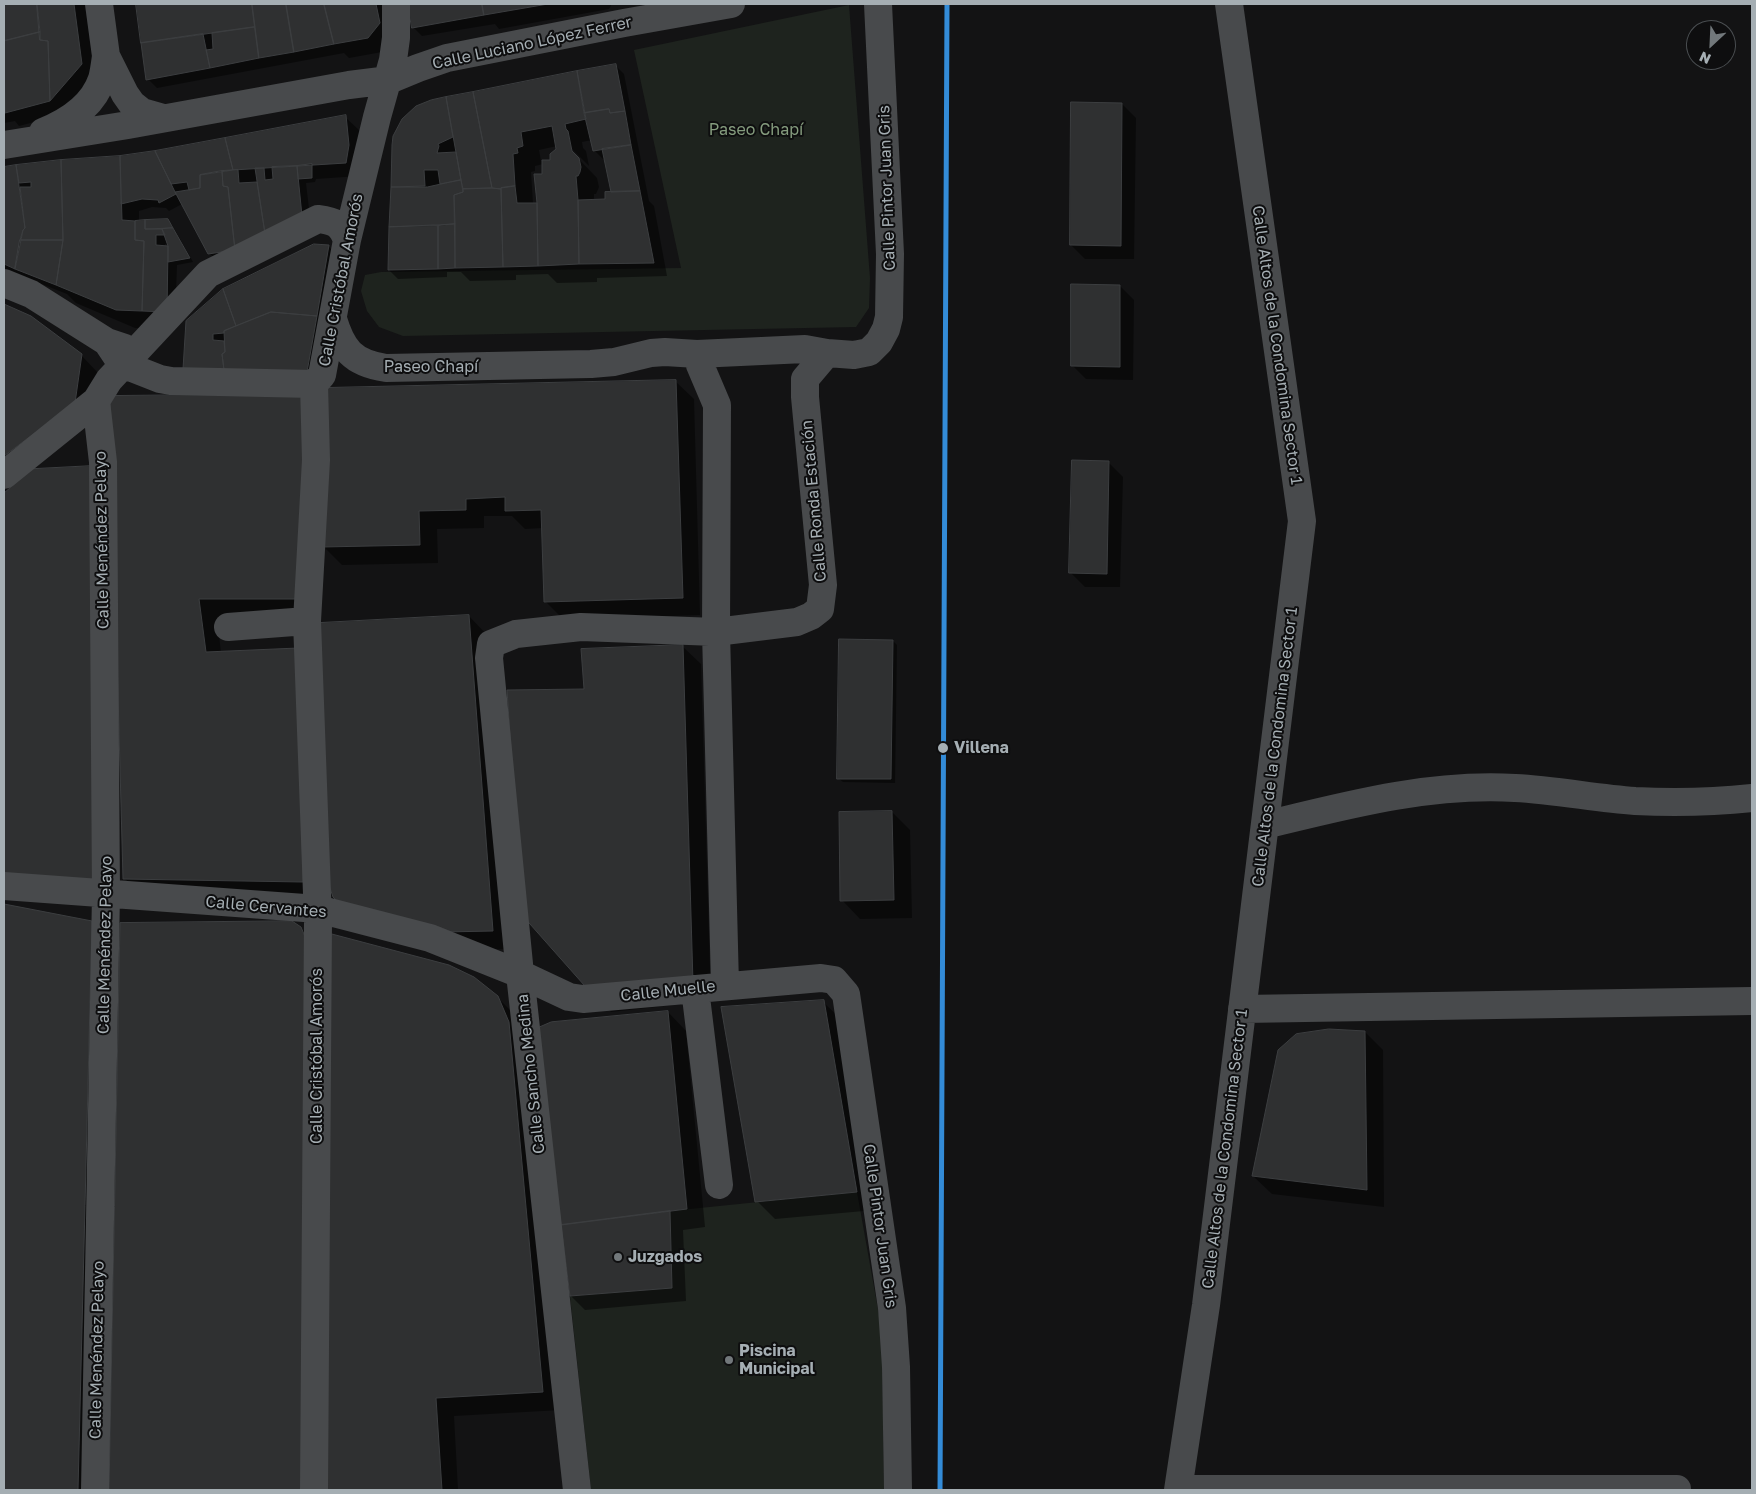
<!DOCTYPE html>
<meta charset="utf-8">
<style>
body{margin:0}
#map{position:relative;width:1756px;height:1494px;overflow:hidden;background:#131314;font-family:"Golos Text",sans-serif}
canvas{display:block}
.frame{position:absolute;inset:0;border:5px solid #a5aeb3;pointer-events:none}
.north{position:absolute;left:1686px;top:20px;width:50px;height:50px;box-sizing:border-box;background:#0e0e0f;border:1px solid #4a4e51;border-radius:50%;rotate:205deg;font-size:14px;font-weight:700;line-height:20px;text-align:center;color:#a5aeb3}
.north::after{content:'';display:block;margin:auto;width:18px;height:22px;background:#72787b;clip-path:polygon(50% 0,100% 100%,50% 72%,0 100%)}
</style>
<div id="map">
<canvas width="1756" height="1494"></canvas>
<div class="frame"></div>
<div class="north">N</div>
</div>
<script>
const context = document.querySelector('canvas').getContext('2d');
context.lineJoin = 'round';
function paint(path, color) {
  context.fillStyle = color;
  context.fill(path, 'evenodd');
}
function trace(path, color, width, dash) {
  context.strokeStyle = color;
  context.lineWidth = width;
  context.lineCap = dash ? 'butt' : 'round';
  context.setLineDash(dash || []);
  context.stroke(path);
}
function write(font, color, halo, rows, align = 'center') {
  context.font = font + ' "Golos Text",sans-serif';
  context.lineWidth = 4;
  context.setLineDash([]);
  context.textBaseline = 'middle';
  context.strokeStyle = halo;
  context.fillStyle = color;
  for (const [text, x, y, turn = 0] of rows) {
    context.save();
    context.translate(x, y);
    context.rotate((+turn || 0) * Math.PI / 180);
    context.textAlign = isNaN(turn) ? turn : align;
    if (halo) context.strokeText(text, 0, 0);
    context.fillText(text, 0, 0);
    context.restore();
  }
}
paint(new Path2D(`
 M849,5l21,273 -1,30 -13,19 -453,9 -24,-9 -12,-16 -6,-20 4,-16 16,-3 300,-4 -47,-218z
 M857,1192l25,140 2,158h-293l-21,-194 102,-8 -2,-77z`), '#1e231e');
paint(new Path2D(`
 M4,4h81l10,74 -31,36 -45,12 -4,-5 -11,2z
 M137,4h250l-5,48 -33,6 -5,-5 -187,35 -9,-9z
 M409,4h203l-3,5 -110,20 -4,-5 -73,12 -9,-9z
 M615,65l9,9 25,127 5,5 13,70 -70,2v4l-40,1 -9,-9 -32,1v5l-46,1 -9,-9h-14v5l-49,2 -9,-9 4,-125 39,-44zM592,140l2,10 9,9 3,-1 7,35 -7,7 -12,1v-7h2l3,-7 -2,-9 -26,-27v-3l18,18 -3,-15 -3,-3 -1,-6zM557,146l1,4 -7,11h-10l-2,-11zM543,164l1,11 -6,29h-5l-2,-32 4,-1v-5z
 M1122,104l14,14 -2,141h-49l-14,-14z
 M345,117l14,13 3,30 -3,16 -43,3 -1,3 -9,1 5,43 -92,36 -10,-9 -27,-49 -13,7 -3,-3 -14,-1 -13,4v11l28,-2 5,5 21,37 -16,3 -2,56 -15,8 -25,-1 -59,-25 -9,-9 -38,-15 -25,-8v-103l151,-16zM165,244h4l1,3h-5z
 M328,246l14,14 -22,125 -81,-2 -52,-62z
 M1120,286l14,14 -1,80 -47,-1 -14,-14z
 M4,305l27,12 50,38 18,19 -6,47 -89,67z
 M675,381l19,18 6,216 -136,5 -19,-19 -2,-73 -18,1 -13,-13h-28v12l-47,1 1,34 -96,2 -18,-18z
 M111,397l208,220h-102l4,36 77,-4 171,-33 18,19 24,314 -48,1 -133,-65 -9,15 -178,-3 -19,-19z
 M1109,463l14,14 -3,110h-35l-14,-14z
 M33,470l-29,425v-400z
 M893,641l4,4 -2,138 -52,-1 -5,-4z
 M682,646l19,18 10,337 -100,11 -18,-19 -8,-303z
 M892,812l18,18 2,88 -52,1 -18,-19z
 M4,905l87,17 6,568h-93z
 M121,924l180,4 18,18 2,544h-211z
 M329,935l168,62 19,19 45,394 -107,6 4,74h-130z
 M823,1002l19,18 33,190 -100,9 -18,-18z
 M668,1012l18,19 19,196 -22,3 3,71 -101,9 -14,-14z
 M1365,1032l18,18 1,157 -112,-13 -19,-18z`), '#0007');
const building = new Path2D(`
 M4,4h33l3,28 -36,9z
 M37,4h37l8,60 -32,37 -2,-60 -8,-1z
 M136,4h116l3,23 -114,16z
 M252,4h34l8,48 -35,6z
 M286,4h38l10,40 -40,8z
 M324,4h52l4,19 -12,15 -34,6z
 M408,4h74l2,11 -72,13z
 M482,4h66l-64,11z
 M255,27l4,31 -49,10 -4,-18 7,-1 -1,-16z
 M40,32v8l8,1 2,60 -45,12 -1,-72z
 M203,34l7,34 -64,12 -5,-37z
 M616,64l9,47 -15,2 -1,-4 -25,4 -7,-42z
 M577,71l9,48 -21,5 1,5 2,2 4,20 7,7 2,9 -1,5 -2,4h-2l2,24 1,64 -41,2 -1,-63 -3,-29h8v-14h8v-6l6,-5 -4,-23 -31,6 2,14 -6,2 1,5 -5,1 2,32 -14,2v1l-9,-1 -19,-96z
 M473,92l19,96 -29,1 -2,-9 -15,-83z
 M446,97l7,40 -15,7 1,2 -2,7 19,-1 5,28 -21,4 -2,-14h-14l1,16 -34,1 1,-42 1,-9 9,-17 14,-13 15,-6z
 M1071,102l51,1 -1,143 -51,-1z
 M609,109l1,4 15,-2 6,34 -38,6 -9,-38z
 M346,115l3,30 -3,18 -113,7 -8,-32z
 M225,138l8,32 -33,5v13l-11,2 -2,-8 -16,2 -16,-33z
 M631,145l9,46 -29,1 -9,-43z
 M155,151l21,43 -17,9 -1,-3 -16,-1 -21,5 -1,-48z
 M120,156l2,64 13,1v19l9,1 -2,70 -26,-1 -60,-25 7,-45 -2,-80z
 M61,160l2,80h-43l3,-10 2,-2 -5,-41h11v-5l-12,1 -3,-18z
 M312,164v14l-14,1 -1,-13z
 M16,165l9,63 -2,2 -8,39 -11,-5v-97z
 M297,166l5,50 -36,24 -11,-72h9l1,12 8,-1 -1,-12z
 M238,170l1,13 18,-1 9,58 -31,10 -7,-63 -5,-1 -1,-15z
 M222,171l1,15 5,1 7,63 -27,4 -33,-62 25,-4v-13z
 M461,180l2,12 -9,3 1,29 -66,3 2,-40h36z
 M515,186l2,17h20l1,63 -35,1 -2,-78v-1z
 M492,188l9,1 2,78 -48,1 -1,-73 9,-3v-3z
 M640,191l14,72 -75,1 -1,-64 27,-1v-7z
 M168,219l5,9 -28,1v-9z
 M145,220v9h17l3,6h-9v10l12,1 -1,66 -25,-1 2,-70 -9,-1v-19z
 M455,224v44l-17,1v-43z
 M438,226v43l-50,1 1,-43z
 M173,228l17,30 -22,4v-16l-6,-17z
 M20,240h43l-7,45 -41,-16z
 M314,244l15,1 -12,71 -46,-4 -35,14 -13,-37z
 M1071,284l49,1v82l-49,-1z
 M223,289l13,37 -12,5v2l-11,1v6l11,1 1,11 -3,2 2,16 -41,-1 3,-48z
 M4,304l27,12 51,38 -7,49 -71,53z
 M271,312l46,4 -10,56 -83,-2 -2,-16 3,-2 -1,-21z
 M676,380l7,218 -139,4 -3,-92 -36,1v-14l-39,2v11l-47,1 1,34 -98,2 3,-159z
 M304,394l-3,205h-102l7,53 92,-4 5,234 -180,-3 -13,-483z
 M1072,460l37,1 -2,113 -38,-1z
 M93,466l3,418 -92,-6v-385l28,-24z
 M469,615l24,316 -49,1 -102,-26 -9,-9 -4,-12 -9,-262z
 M839,639l54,1 -2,139h-54z
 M683,645l10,338 -101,11 -70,-79 -15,-225 77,-1 -3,-40z
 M892,811l2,89 -54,1 -1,-89z
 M4,904l88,17 -14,569h-74z
 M292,921l9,6 5,12 -3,551h-194l11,-567z
 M328,933l121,32 25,12 24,19 11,26 34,370 -107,6 6,92h-115z
 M824,1000l33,192 -102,10 -34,-195z
 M668,1011l19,198 -126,16 -24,-197 14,-6z
 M1329,1029l36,2 2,159 -115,-14 26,-126 18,-16z
 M670,1211l2,77 -102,8 -9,-71z`);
paint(building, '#2f3031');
trace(building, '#3c3e40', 1);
trace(new Path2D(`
 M99,4l7,52 19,38 7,10 10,8 21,6
 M43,132c25,-10 50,-26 59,-53 2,-7 3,-16 4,-23
 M4,145l124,-20 221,-40 40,-5 29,-12 29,-10 177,-35 107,-19
 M4,283l27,11 76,48 18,6
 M333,319c9,30 19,44 53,49l205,-4 23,-2 37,-9 14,-1 32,2 108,-5 22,4 27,2 15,-3 10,-10 7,-13 3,-12 1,-63 -12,-250
 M107,342l16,24 9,2 28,11 11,2 143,3
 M697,354l3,11 17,40 -1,227 9,353
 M4,475l92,-74 13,-21 99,-106 110,-55c17,2 23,5 29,21
 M228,627l79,-6
 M1265,825c82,-20 164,-42 250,-37 40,2 80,10 120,13 39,2 79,1 117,-3
 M4,886l314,23 112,29 90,36 49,23 14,2 238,-21 13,2 12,14 46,314 4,59 2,123
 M695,989l24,196
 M1242,1009l510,-8
 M1179,1489h498
 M95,1490l11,-596 -3,-432 -7,-61
 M314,1490l4,-569 -11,-300 9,-161 -2,-76 8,-9 25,-135 30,-123 16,-57 3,-22v-34
 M577,1490l-57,-516 -31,-316 2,-14 25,-10 65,-7 135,5 81,-10 14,-6 9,-7 3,-24 -18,-188v-18l22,-26
 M1178,1490l28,-185 96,-784 -73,-517`), '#484a4c', 28);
trace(new Path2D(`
 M940,1490l7,-1486`), '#338bd7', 5);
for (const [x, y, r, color] of [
 [943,748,6,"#a5aeb3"],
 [618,1257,5,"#72787b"],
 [729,1360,5,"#72787b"]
]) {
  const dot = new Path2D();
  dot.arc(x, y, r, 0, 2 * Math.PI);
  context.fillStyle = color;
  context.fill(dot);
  trace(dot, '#0e0e0f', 2);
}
write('16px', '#a5aeb3', '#0e0e0f', [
 ["Calle Luciano López Ferrer",532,43,-12],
 ["Calle Pintor Juan Gris",887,188,-92],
 ["Calle Cristóbal Amorós",341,280,-79],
 ["Calle Altos de la Condomina Sector 1",1277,345,82],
 ["Paseo Chapí",431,367],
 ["Calle Ronda Estación",814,501,-95],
 ["Calle Menéndez Pelayo",102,540,-91],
 ["Calle Altos de la Condomina Sector 1",1275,747,-83],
 ["Calle Cervantes",266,907,5],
 ["Calle Menéndez Pelayo",105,945,-89],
 ["Calle Muelle",668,991,-6],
 ["Calle Cristóbal Amorós",317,1056,-90],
 ["Calle Sancho Medina",531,1074,-96],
 ["Calle Altos de la Condomina Sector 1",1225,1149,-83],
 ["Calle Pintor Juan Gris",880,1226,82],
 ["Calle Menéndez Pelayo",97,1350,-89]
]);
write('16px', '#859c7e', '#0e0e0f', [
 ["Paseo Chapí",756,130]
]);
write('bold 16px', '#a5aeb3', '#0e0e0f', [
 ["Villena",954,748]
], 'left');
write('bold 16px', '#a5aeb3', '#0e0e0f', [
 ["Juzgados",628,1257],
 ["Piscina",739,1351],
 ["Municipal",739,1369]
], 'left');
</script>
